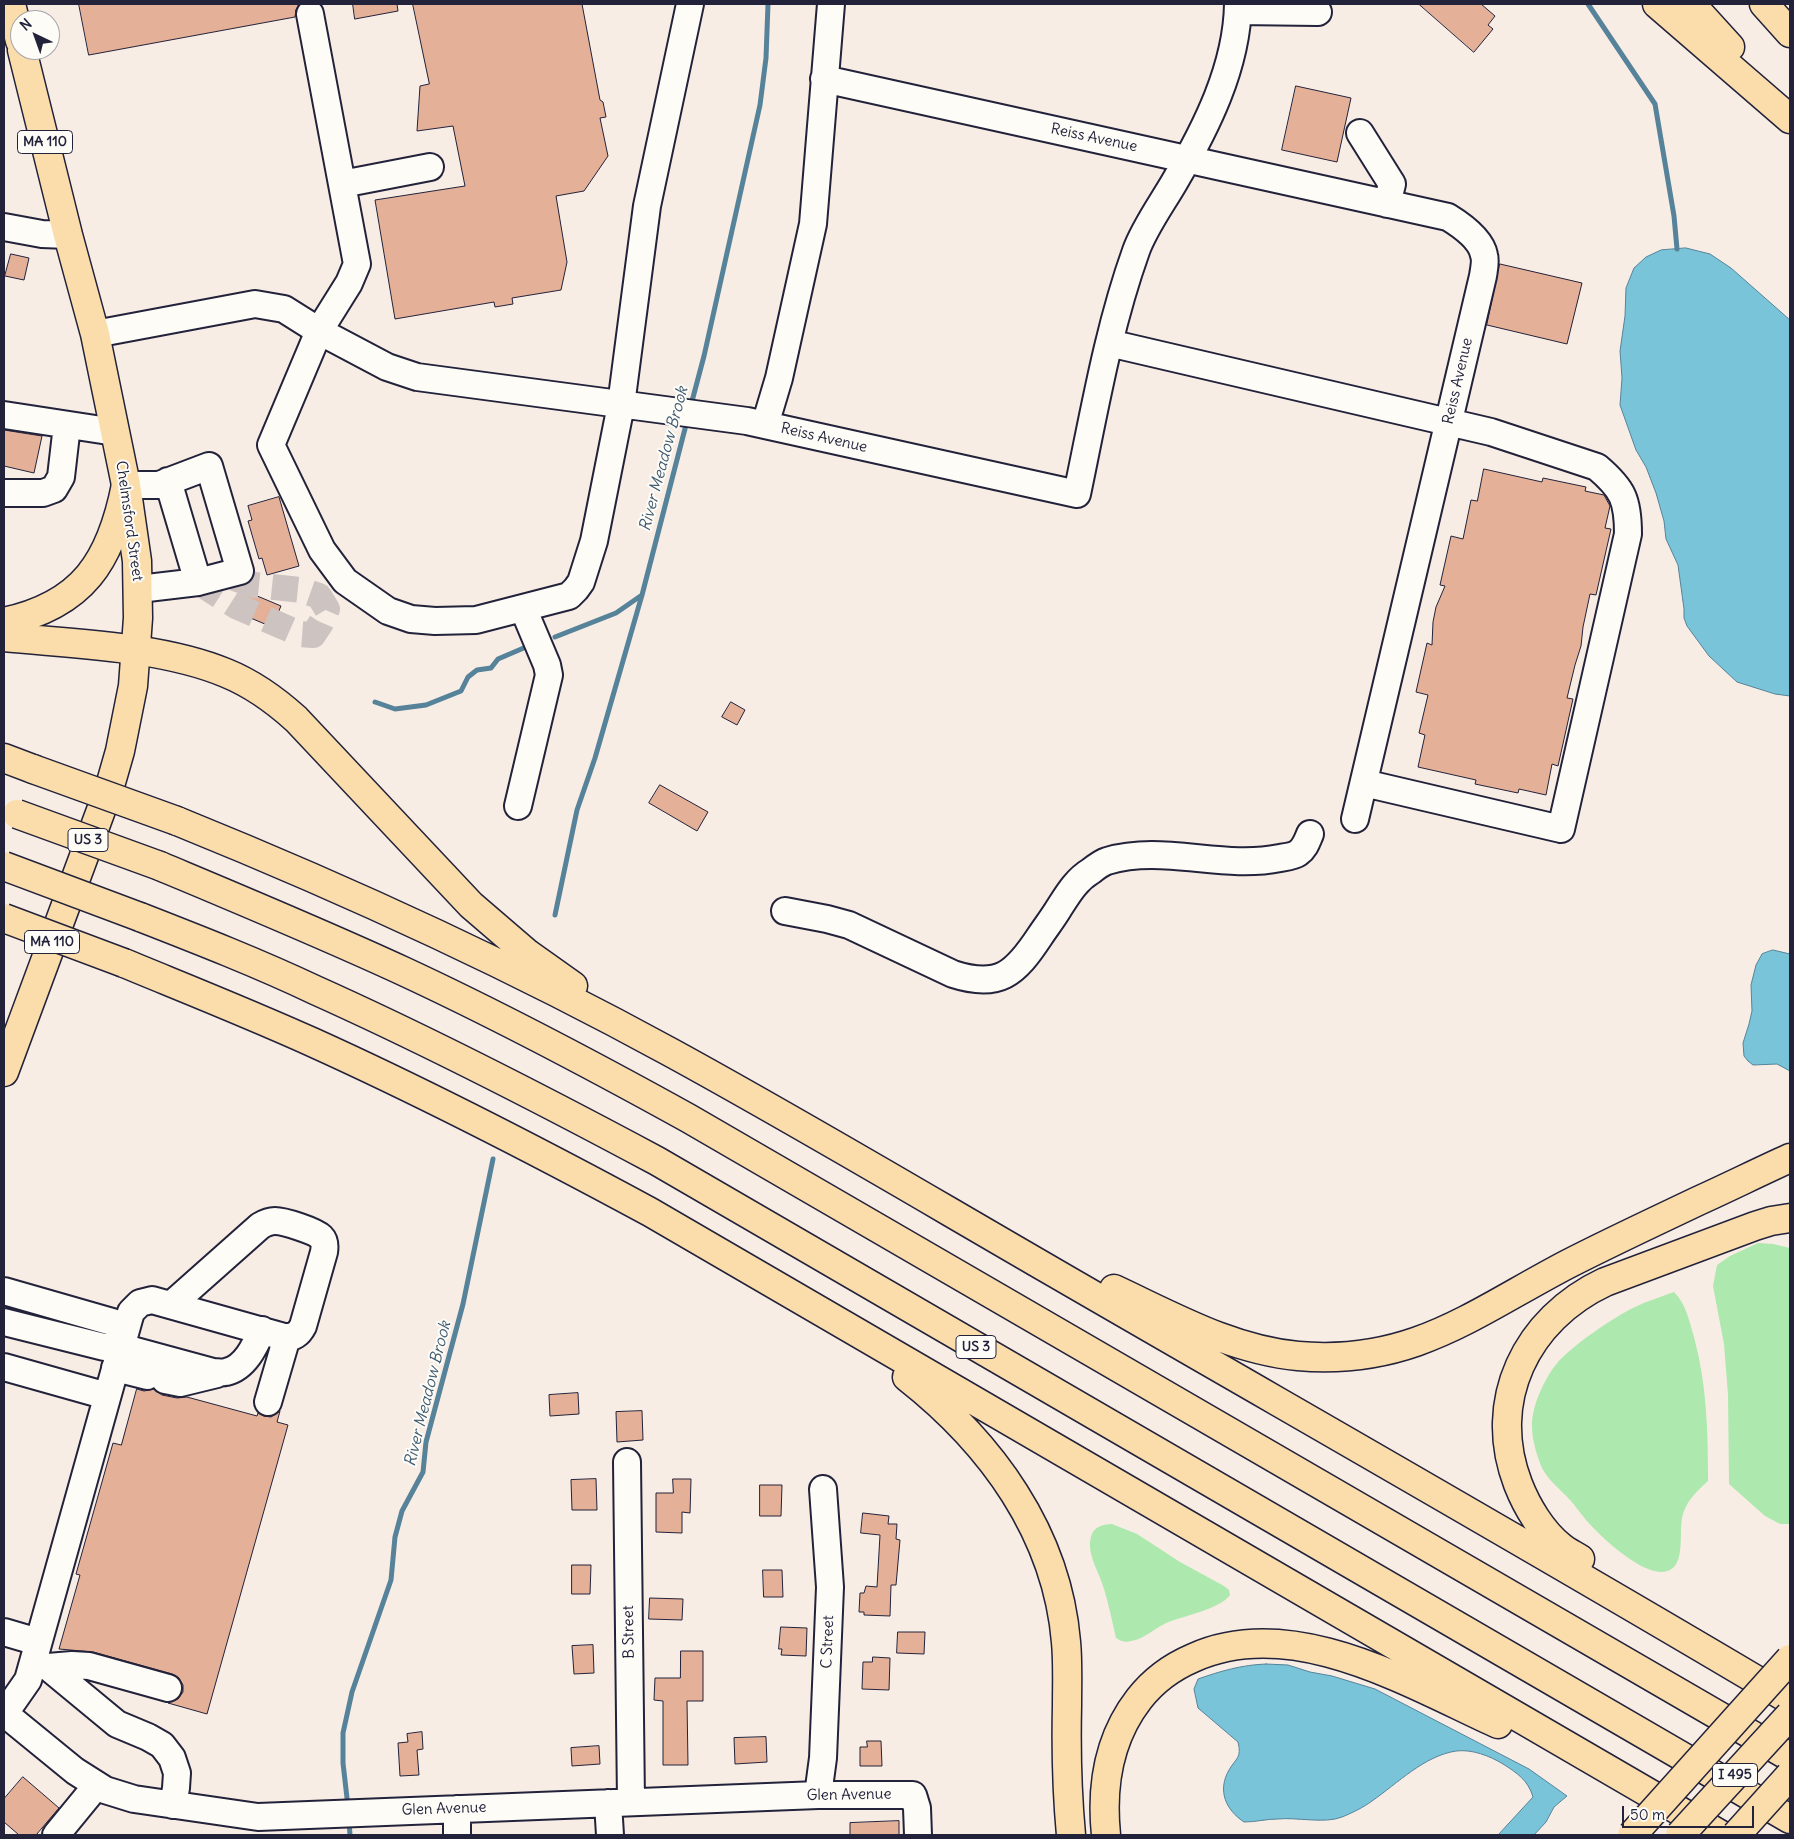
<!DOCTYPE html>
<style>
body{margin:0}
#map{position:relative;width:1794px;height:1839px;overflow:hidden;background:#f8ede4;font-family:Delius,sans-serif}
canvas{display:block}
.frame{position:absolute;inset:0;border:5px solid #22223b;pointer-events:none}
.north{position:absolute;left:10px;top:10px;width:50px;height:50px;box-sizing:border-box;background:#fdfcf7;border:1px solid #a5a5ac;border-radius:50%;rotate:318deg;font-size:14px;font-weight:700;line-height:20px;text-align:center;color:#22223b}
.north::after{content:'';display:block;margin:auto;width:18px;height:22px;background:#22223b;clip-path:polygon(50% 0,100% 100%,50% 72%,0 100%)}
.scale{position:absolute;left:1622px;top:1806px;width:132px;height:22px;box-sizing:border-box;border:2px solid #22223b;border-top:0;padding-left:6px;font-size:15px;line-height:18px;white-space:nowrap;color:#22223b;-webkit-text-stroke:4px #fdfcf7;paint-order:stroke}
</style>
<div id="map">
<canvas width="1794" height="1839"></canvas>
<div class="frame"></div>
<div class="north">N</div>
<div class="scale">50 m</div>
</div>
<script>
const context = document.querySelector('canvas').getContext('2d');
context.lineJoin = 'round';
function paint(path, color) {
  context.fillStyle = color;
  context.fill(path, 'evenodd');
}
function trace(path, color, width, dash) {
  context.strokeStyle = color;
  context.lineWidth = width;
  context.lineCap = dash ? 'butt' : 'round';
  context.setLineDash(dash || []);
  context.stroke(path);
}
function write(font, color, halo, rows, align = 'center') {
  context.font = font + ' Delius,sans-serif';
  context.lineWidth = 4;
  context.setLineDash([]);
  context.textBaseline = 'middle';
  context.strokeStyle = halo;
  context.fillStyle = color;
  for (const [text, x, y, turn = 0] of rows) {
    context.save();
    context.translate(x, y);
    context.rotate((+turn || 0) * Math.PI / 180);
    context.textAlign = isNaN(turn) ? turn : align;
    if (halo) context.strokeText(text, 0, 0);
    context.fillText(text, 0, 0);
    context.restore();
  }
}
paint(new Path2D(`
 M1758,1243l15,1 17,4v276h-10l-15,-8 -36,-32 -1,-89 -4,-51 -11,-58 4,-21 13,-9z
 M1674,1292c12,12 15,28 20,45 13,48 14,95 14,144 -10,9 -21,19 -25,33 -5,15 3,48 -13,56 -23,12 -71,-35 -84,-50 -6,-7 -11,-15 -17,-21 -9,-10 -21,-19 -27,-31 -5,-12 -10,-28 -10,-41 -1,-20 13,-50 26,-65 15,-17 56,-45 77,-55 12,-6 26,-10 39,-15z
 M1112,1524l25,10 43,28 44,24 5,4 1,5c-10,14 -47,21 -64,28 -12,6 -22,16 -35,18 -6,2 -10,0 -15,-3 -4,-17 -7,-33 -12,-49 -4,-16 -18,-35 -13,-52 2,-10 12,-13 21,-13z`), '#ade8ae');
const water = new Path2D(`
 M1686,248l24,6 21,14 59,52v376l-15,-2 -38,-12 -28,-26 -22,-30 -3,-8v-9l-6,-44 -12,-26 -2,-18 -8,-28 -10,-26 -10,-17 -16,-45 2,-27 -2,-27 5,-35 1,-28 8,-20 12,-11 15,-7z
 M1773,950l17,4v117l-13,-7 -24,1 -5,-4 -4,-5 -1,-13 6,-19 3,-13 -1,-26 5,-20 6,-11z
 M1266,1664l22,1 22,7 22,4 43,13 154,80 38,27 -13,11 -8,15 -12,13h-36l35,-38c-5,-17 -16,-24 -30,-33 -13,-8 -31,-15 -47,-13 -32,5 -58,32 -84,50 -8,6 -20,12 -30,16 -17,7 -46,0 -64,2 -12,0 -22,3 -34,3 -18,-12 -27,-31 -15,-52 7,-12 13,-12 9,-28l-40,-34 -4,-19 4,-10c23,-8 43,-14 68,-15z`);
paint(water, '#79c4d9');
trace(water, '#56839a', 1);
trace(new Path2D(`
 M1588,4l67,100 19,112 3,33
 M691,405l13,-49 56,-251 6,-47 2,-54
 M555,637l61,-24 26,-18
 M375,702l20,7 31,-4 35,-14 7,-14 9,-7 14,-2 7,-9 28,-12
 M555,915l22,-105 18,-52 47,-163 45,-174
 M348,1807l-5,-44v-30l9,-41 39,-112 4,-43 7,-26 21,-39 3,-30 37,-138 30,-145
 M349,1821l1,14`), '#56839a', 5);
const building = new Path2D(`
 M79,4h220l-3,6 -1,7 -206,38z
 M353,4h44l1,7 -43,8z
 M413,4h169l18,96 3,2 3,15 -6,1 8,38 -24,35 -28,5 11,66 -6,28 -49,8 1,6 -18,3 -1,-5 -99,17 -20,-119 90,-14 -12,-60 -36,5 3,-45 9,-2z
 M1419,4h62l14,12 -7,9 5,4 -19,23z
 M1296,86l55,12 -14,64 -55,-12z
 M11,254l18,4 -5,22 -19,-4z
 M1500,264l82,19 -15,61 -80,-19z
 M4,430l38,6 -8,37 -30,-7z
 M1484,469l58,13 1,-4 43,9 -1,4 19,4 6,11 -5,22 6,1 -15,66 -6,-1 -7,33 -2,19 -6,19 -8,33 6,1 -15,67 -6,-2 -6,31 -27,-6 -1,4 -43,-9 1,-4 -58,-13 7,-32 -6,-2 9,-38 -12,-3 11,-49 5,2 1,-23 3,-15 9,-21 -5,-1 11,-49 12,3 8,-39 6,1z
 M279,497l20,69 -32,9 -5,-17 -3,1 -11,-38 4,-1 -4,-14z
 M243,590l38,16 -9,21 -38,-16z
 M731,702l14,8 -8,15 -15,-8z
 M660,785l48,27 -11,19 -48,-28z
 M137,1389l7,2 10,-2 8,6 15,3 10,-1 70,19 1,-3 6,3 7,1 9,-6 -3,11 11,3 -81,289 -39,-11 10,-4 5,-7v-7l-4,-7 -7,-4 -79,-22 -34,-3 21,-74 -4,-1 37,-131 8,2z
 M578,1393l1,21 -29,2 -1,-21z
 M642,1411l1,29 -26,2 -1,-30z
 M596,1479l1,31h-25l-1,-30z
 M673,1479h18l-1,34 -8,-1v21l-26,-1v-39h17z
 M760,1485h22l-1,31h-21z
 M863,1513l26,3 -1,8h9l-1,15 4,1 -4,45h-5l-1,31 -26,-1v-3h-5l1,-19h4l2,-7 11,1 3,-52 -19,-2z
 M572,1565h19l-1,29h-18z
 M763,1570h19l1,27h-19z
 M650,1598l33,1 -1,21 -33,-1z
 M781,1627l26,1 -1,28 -25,-1 1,-6h-3z
 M898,1632h27l-1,22 -27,-1z
 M593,1645l1,28 -20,1 -2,-28z
 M681,1651h22v50h-16l1,64h-25v-64l-9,-1 1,-22h25z
 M873,1657l17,1 -1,32 -27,-1 1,-27h9z
 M422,1732l1,17 -6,1 2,25 -19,1 -2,-33 10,-1 -1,-8z
 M766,1737l1,25 -32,2 -1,-26z
 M867,1741h14l1,25h-22v-19h7z
 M599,1746l1,18 -28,2 -1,-18z
 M23,1777l36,31 -23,27h-17l-15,-13v-23z
 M899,1821v14h-49v-12z`);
paint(building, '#e4b097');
trace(building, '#22223b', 1);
trace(new Path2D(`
 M198,582l38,24 64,28 13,1 8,-12 6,-14 -8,-13 -17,-6 -48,-5 -28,-10`), '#cdc4c2', 26, [26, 13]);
const minor = new Path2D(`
 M1238,11l80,1
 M310,14l47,250 -8,19 -30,48 -48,114 51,105 23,31 43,30 23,8 24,2 41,-1 93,-24 7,-7 5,-7 13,-41 27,-136 26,-199 43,-202
 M824,79l624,138c13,8 33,22 36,38 2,6 0,14 -1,21l-128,543
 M1360,133l32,51 -5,20
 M342,184l88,-17
 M4,227l38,7 26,1
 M95,334l160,-30 29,5 35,22 68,36 30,10 330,44 330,73c17,-81 31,-165 59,-243 8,-23 27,-49 39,-70 31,-53 62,-114 63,-177
 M1109,343l382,89 106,35c26,22 31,33 31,67l-67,295 -197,-46
 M4,415l111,17
 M765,425l14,-47 34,-154 18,-220
 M168,481l30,101
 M126,485h33l50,-19 31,105 -42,11 -59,7
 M4,493h39l11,-4 7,-12 6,-52
 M518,806l31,-131 -2,-10 -24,-57
 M785,911l42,8 22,6 104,49c46,15 62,0 87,-38 6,-9 13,-18 19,-28 9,-14 17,-28 32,-37 5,-4 10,-8 16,-10 56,-17 115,9 173,-3 6,-1 14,-2 18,-5 7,-5 9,-12 12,-19
 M4,1291l122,35
 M4,1322l100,25h17l92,25c4,0 9,1 13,0 19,-4 29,-26 36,-42
 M4,1367l103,29
 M115,1368l32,8
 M165,1380l15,3 37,-9
 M268,1402l19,-65
 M627,1462l4,340
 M4,1632l34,10
 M33,1663l15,4 69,57 31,13 14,8 10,13 5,15 -1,15 -3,17
 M48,1667l24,-2 17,1 79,22
 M4,1713l71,58 30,19 29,9 124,18 560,-22h95l4,13 1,27
 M5,1713l23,-33 103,-368 9,-9 12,-3 132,37c9,1 15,-3 19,-11l21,-74c1,-6 1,-11 -3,-15 -6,-6 -37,-16 -46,-16 -5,0 -10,2 -15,5l-89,79
 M818,1795l5,-37 7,-171 -7,-98
 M608,1803l2,32
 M457,1809v26
 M56,1835l41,-50`);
const major = new Path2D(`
 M11,4l9,37
 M4,1072l106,-286 10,-35 13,-65 5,-68 -1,-57 -11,-76 -31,-151 -27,-99 -46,-185`);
const highway = new Path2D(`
 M1657,4l133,115
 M1691,4l39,43
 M1764,4l26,29
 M4,622c79,-17 107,-61 122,-137
 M4,637c70,7 157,9 222,36 27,11 49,27 70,46l175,186 57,49 45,32
 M4,758l29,11
 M177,821c168,68 334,144 493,231 130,71 257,147 385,221 245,142 492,282 735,427
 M160,866c81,34 163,68 243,105 97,45 191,95 285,147l1102,639
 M140,917c59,23 118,46 175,73 116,52 230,111 342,171l1133,658
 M124,963c63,26 126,51 188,79 115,52 227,110 338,170l1071,623
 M4,1068l4,-8
 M1114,1289c60,28 118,61 184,67 114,10 176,-43 270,-92 43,-22 86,-42 130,-63 31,-14 61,-29 92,-43
 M907,1377c84,66 150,156 159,265 2,21 1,43 1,64 -1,43 0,86 4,129
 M1580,1559c-6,-4 -13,-7 -19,-12 -19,-15 -34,-40 -43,-63 -32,-83 8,-165 87,-202l150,-56 16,-5 19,-3
 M1106,1835c-5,-49 2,-96 33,-136 14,-18 33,-32 54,-41 99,-45 215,25 305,66`);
trace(minor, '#22223b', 30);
trace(major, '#22223b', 31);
trace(highway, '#22223b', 31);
trace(minor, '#fdfcf7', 26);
trace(major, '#fbddab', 28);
trace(highway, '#fbddab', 28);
const highwayBridge = new Path2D(`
 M33,769l144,52
 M17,814l143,52
 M4,866l136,51
 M4,918l120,45
 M1632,1835l158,-176
 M1680,1835l110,-120
 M1736,1835l54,-60`);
trace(highwayBridge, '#22223b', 31, []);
trace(highwayBridge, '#fbddab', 28);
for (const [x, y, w] of [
 [45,142,55],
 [88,840,40],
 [52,942,55],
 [976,1347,40],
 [1735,1775,45]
]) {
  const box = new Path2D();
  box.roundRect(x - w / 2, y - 11.5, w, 23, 4);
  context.fillStyle = '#fdfcf7';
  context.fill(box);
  trace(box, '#22223b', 1);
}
write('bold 14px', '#22223b', null, [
 ["MA 110",45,142],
 ["US 3",88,840],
 ["MA 110",52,942],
 ["US 3",976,1347],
 ["I 495",1735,1775]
]);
write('15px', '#22223b', '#fdfcf7', [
 ["Reiss Avenue",1094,138,12],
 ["Reiss Avenue",1458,381,-77],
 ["Reiss Avenue",824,438,13],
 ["Chelmsford Street",129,521,82],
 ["B Street",629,1632,-91],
 ["C Street",828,1642,-88],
 ["Glen Avenue",849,1795,-1],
 ["Glen Avenue",444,1809,-2]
]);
write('italic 16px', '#405b72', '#fdfcf7', [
 ["River Meadow Brook",664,459,-75],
 ["River Meadow Brook",428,1394,-76]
]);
</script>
